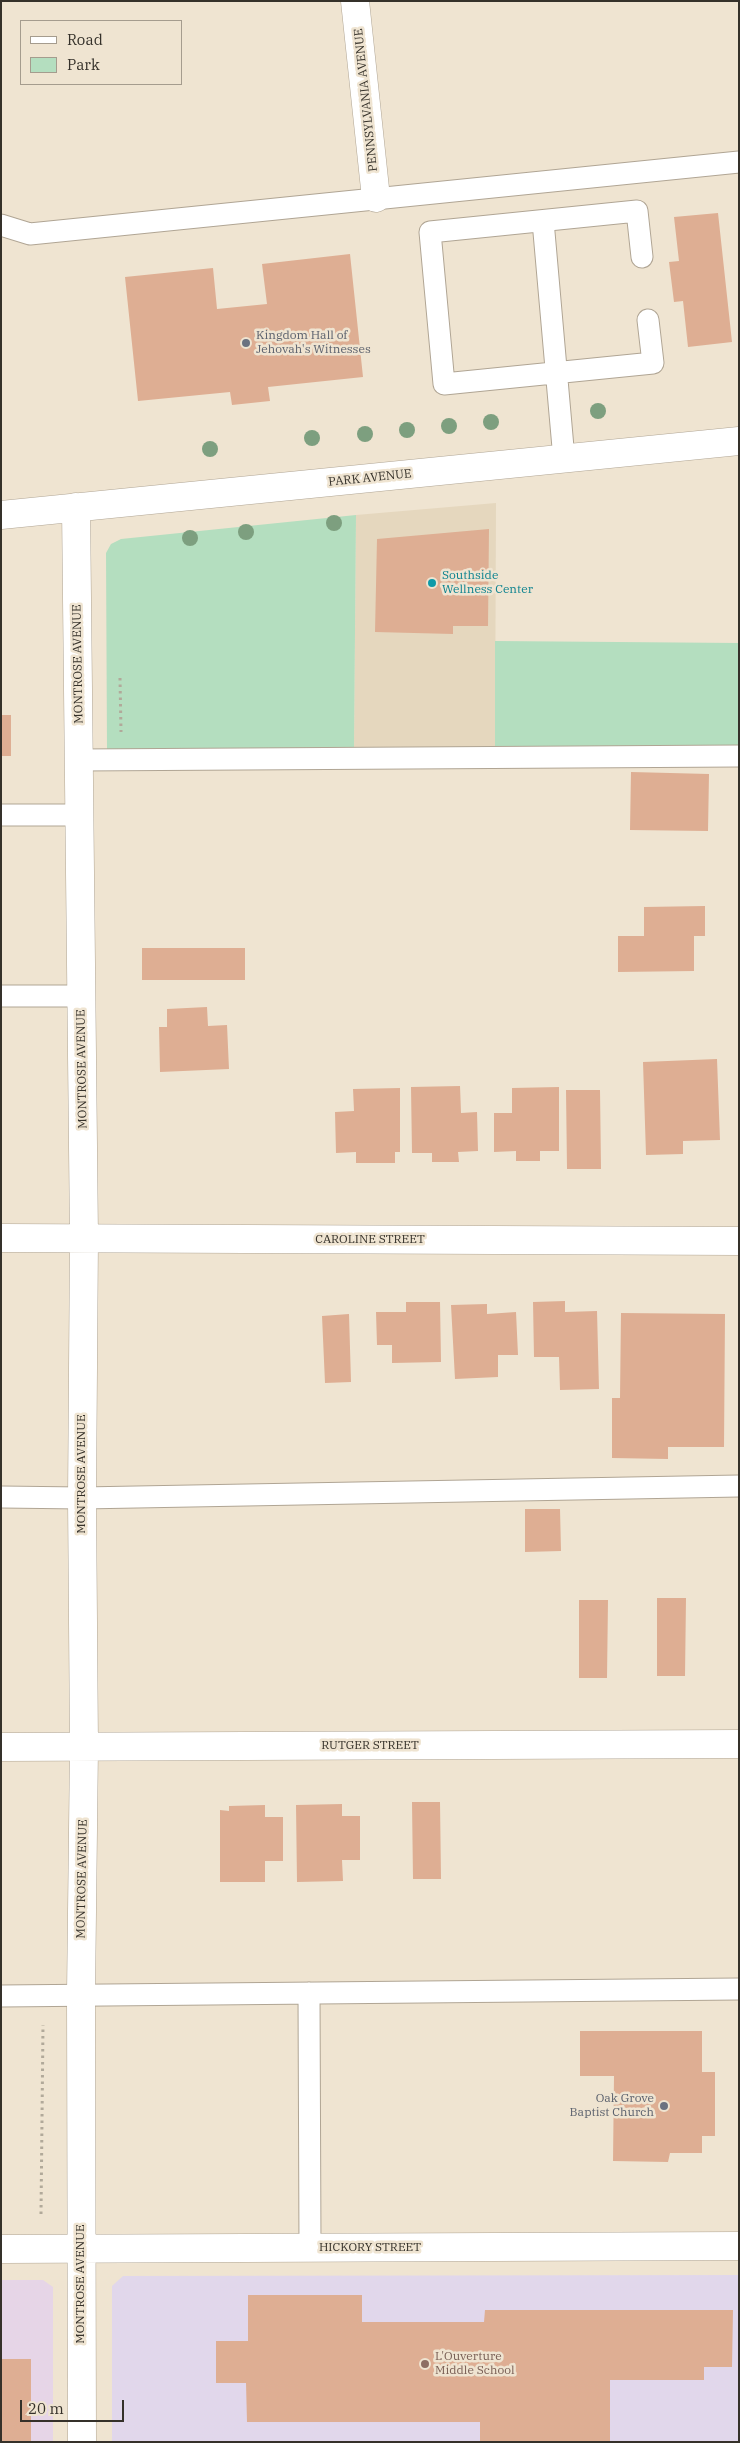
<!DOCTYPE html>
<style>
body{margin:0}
#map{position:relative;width:740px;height:2443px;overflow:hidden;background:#efe4d1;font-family:"IBM Plex Serif",serif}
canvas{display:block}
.frame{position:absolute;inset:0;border:2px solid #35312a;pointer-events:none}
.legend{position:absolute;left:20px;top:20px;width:162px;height:65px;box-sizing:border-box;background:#efe4d1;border:1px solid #a59c8e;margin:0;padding:6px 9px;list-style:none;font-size:15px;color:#35312a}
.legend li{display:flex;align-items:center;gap:10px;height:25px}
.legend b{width:25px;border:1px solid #a59c8e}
.scale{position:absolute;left:20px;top:2400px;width:104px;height:22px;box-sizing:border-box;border:2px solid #35312a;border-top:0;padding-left:6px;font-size:15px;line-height:18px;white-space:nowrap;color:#35312a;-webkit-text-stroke:4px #efe4d1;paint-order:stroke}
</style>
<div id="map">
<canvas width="740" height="2443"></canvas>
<div class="frame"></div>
<ul class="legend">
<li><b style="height:6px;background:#fff"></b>Road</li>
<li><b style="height:14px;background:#b4debf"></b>Park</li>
</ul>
<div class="scale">20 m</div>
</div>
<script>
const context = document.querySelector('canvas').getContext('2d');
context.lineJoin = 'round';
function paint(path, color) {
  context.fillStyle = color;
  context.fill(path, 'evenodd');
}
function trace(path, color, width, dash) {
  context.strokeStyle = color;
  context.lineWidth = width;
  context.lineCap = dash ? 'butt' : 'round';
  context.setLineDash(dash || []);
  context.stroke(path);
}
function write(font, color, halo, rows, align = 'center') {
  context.font = font + ' "IBM Plex Serif",serif';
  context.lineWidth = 5;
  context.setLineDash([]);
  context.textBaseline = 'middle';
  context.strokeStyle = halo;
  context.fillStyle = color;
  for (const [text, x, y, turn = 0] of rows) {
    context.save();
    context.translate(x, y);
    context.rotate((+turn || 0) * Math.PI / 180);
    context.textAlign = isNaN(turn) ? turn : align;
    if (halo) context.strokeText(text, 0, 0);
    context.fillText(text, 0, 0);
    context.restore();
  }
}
paint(new Path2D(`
 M496,503l-1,247 -141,-1 2,-234z`), '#e5d7be');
paint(new Path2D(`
 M1,2280h42l10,7v155h-52z`), '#e6d5e7');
paint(new Path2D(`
 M739,2275v167h-627v-156l11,-10z`), '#e1d7eb');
paint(new Path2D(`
 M356,515l-2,234h-247l-1,-196 5,-9 10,-5z
 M495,641l244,2v105l-244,2z`), '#b4debf');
paint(new Path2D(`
 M718,213l14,129 -44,5 -5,-46 -9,1 -5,-40 10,-1 -5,-44z
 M350,254l13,123 -95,10 2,14 -38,4 -2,-13 -92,9 -13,-124 88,-9 4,41 50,-5 -5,-40z
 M489,529l-1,97h-35v8l-78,-2 2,-93z
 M1,715h10v41h-10z
 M631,772l78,2 -1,57 -78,-1z
 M705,906v30h-11v35l-76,1v-36h26v-29z
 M142,948h103v32h-103z
 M207,1007l1,19 19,-1 2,44 -69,3 -1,-45h8v-18z
 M717,1059l3,81 -37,1v13l-37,1 -3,-93z
 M460,1086l1,27 16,-1 1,39 -20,1 1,10h-27v-9h-20l-1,-66z
 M559,1087v64h-19v10h-24v-10l-22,1v-39h18v-25z
 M400,1088v64h-5v11h-39v-11l-20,1 -1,-41 19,-1 -1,-22z
 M566,1090h34l1,79h-34z
 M565,1301v11l32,-1 2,78 -39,1 -1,-33h-25l-1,-55z
 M406,1302h34l1,60 -49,1v-18h-15l-1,-33h30z
 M487,1304v10l29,-2 2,43h-20v22l-43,2 -4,-74z
 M621,1313l104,1 -1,133h-56v12l-56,-1v-60h8z
 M349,1314l2,68 -26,1 -3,-67z
 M525,1509h35l1,42 -36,1z
 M657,1598h29l-1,78h-28z
 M579,1600h29l-1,78h-28z
 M412,1802h28l1,77h-28z
 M342,1804v12h18v44h-18l1,21 -46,1 -1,-77z
 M265,1805v12h18v44h-18v21h-45v-72l9,1v-5z
 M580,2031h122v41h13v64h-13v17h-32l-2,9 -55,-1 1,-85h-34z
 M248,2295h114v27h122l1,-12h248l-1,57h-28v13h-94v62h-130v-20h-233l-1,-39h-30v-42h32z
 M1,2359h30v83h-30z`), '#deae93');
const service = new Path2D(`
 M543,221l21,238
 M1,225l29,9 709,-72
 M642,257l-5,-46 -207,21 14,152 209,-21 -5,-43
 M79,760l660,-4
 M1,815h79
 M1,996h81
 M1,1497l81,1 657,-12
 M309,1993l1,255
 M1,1996l738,-7`);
const minor = new Path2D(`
 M355,1l21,197
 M76,507l8,731 -2,260 2,249 -3,247 1,448
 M1,515l738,-74
 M1,1238l738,3
 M1,1747l738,-3
 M1,2249l738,-3`);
trace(service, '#b0a594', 23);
trace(minor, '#b0a594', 29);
trace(new Path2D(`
 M120,678l1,54
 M41,2214l2,-189`), '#b1a99a', 3, [2.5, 4]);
trace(service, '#fff', 21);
trace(minor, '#fff', 28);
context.fillStyle = '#7d9f7f';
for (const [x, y] of [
 [598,411],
 [491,422],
 [449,426],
 [407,430],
 [365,434],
 [312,438],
 [210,449],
 [334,523],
 [246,532],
 [190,538]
]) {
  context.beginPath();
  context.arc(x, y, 8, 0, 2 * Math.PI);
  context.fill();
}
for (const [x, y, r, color] of [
 [246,343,5,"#6b7280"],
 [432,583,5,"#0f9aa8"],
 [664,2106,5,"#6b7280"],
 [425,2364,5,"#8d6e63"]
]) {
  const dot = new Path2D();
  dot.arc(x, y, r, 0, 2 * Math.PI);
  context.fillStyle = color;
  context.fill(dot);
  trace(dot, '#efe4d1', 2);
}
write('12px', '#35312a', '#efe4d1', [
 ["PENNSYLVANIA AVENUE",366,100,-96],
 ["PARK AVENUE",370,478,-6],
 ["MONTROSE AVENUE",78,664,-91],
 ["MONTROSE AVENUE",82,1069,-91],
 ["CAROLINE STREET",370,1240],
 ["MONTROSE AVENUE",82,1474,-90],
 ["RUTGER STREET",370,1746],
 ["MONTROSE AVENUE",82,1879,-89],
 ["HICKORY STREET",370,2248],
 ["MONTROSE AVENUE",81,2284,-90]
]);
write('12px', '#5b616d', '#efe4d1', [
 ["Kingdom Hall of",256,336],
 ["Jehovah's Witnesses",256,350],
 ["Oak Grove",654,2099,"right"],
 ["Baptist Church",654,2113,"right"]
], 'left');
write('12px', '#0d838f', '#efe4d1', [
 ["Southside",442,576],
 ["Wellness Center",442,590]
], 'left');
write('12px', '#785e54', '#efe4d1', [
 ["L'Ouverture",435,2357],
 ["Middle School",435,2371]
], 'left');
</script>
